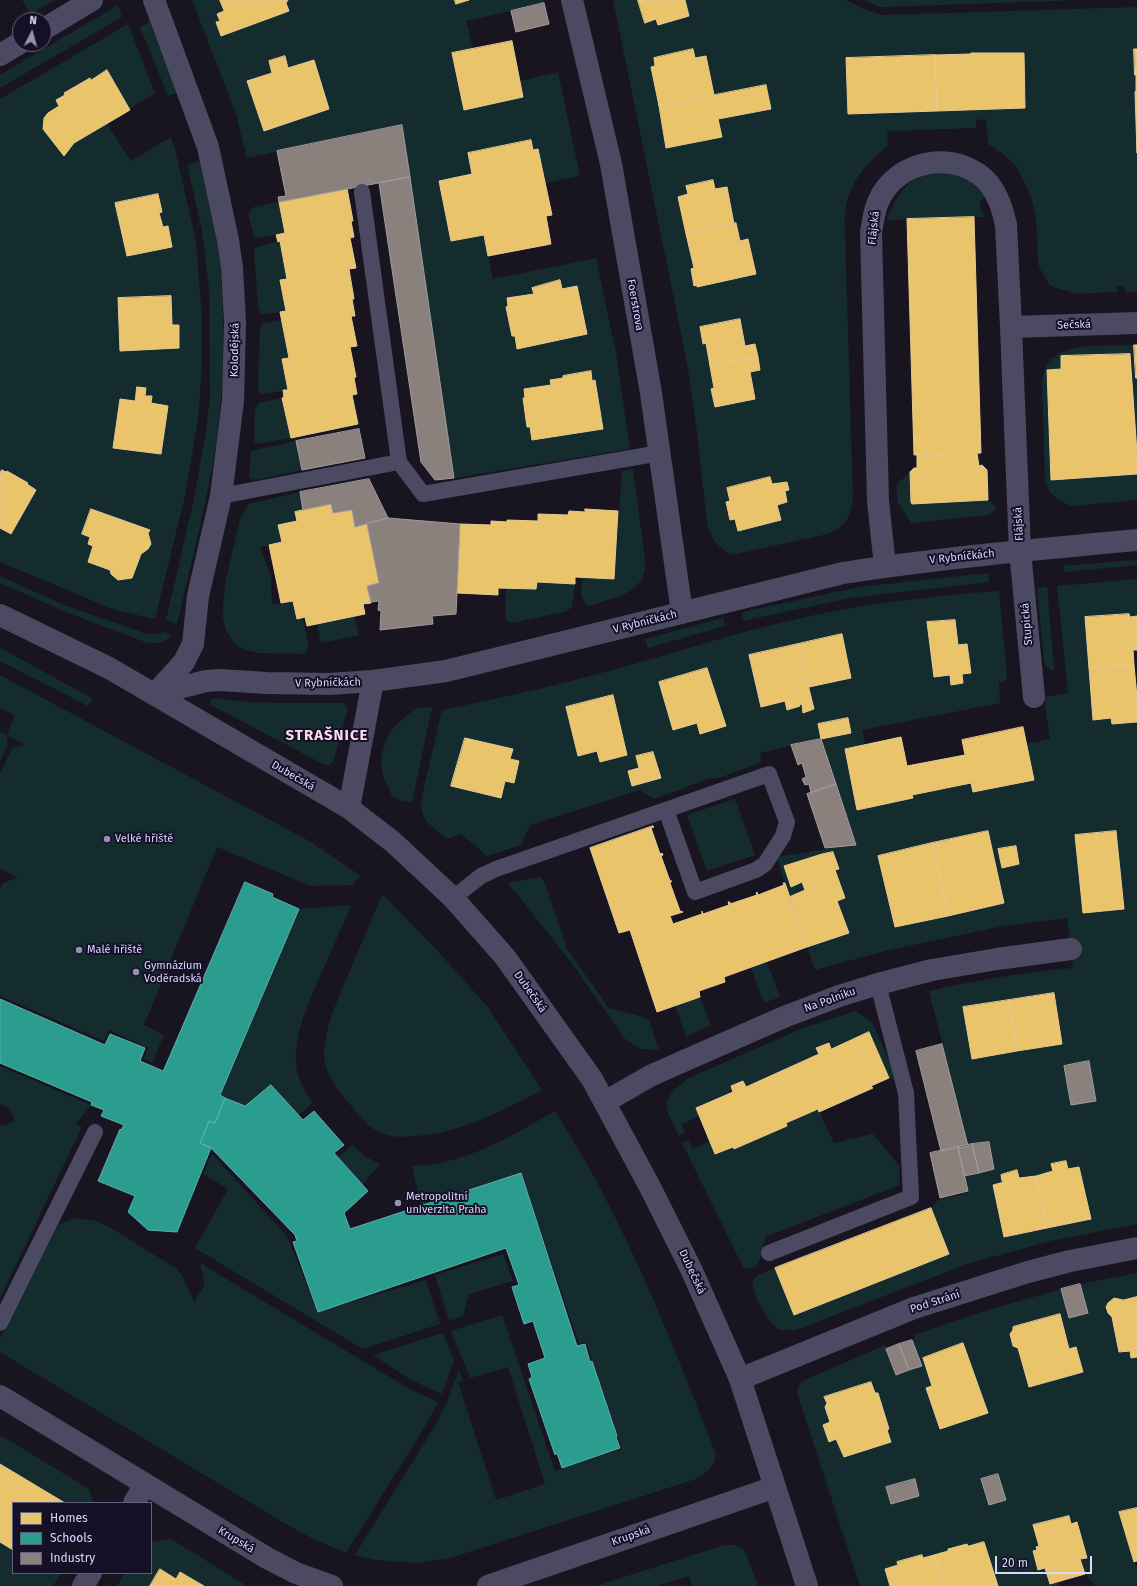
<!DOCTYPE html>
<meta charset="utf-8">
<style>
body{margin:0}
#map{position:relative;width:1137px;height:1586px;overflow:hidden;background:#181521;font-family:"Fira Sans",sans-serif}
canvas{display:block}
.legend{position:absolute;left:12px;top:1502px;width:140px;height:72px;box-sizing:border-box;background:#141026;border:1px solid #635f7c;margin:0;padding:5px 7px;list-style:none;font-size:12px;color:#dad6fe}
.legend li{display:flex;align-items:center;gap:8px;height:20px}
.legend b{width:20px;border:1px solid #635f7c}
.north{position:absolute;left:12px;top:12px;width:40px;height:40px;box-sizing:border-box;background:#141026;border:1px solid #635f7c;border-radius:50%;rotate:6deg;font-size:11px;font-weight:700;line-height:16px;text-align:center;color:#dad6fe}
.north::after{content:'';display:block;margin:auto;width:14px;height:18px;background:#9692b1;clip-path:polygon(50% 0,100% 100%,50% 72%,0 100%)}
.scale{position:absolute;left:995px;top:1556px;width:97px;height:18px;box-sizing:border-box;border:2px solid #dad6fe;border-top:0;padding-left:5px;font-size:12px;line-height:14px;white-space:nowrap;color:#dad6fe;-webkit-text-stroke:3px #141026;paint-order:stroke}
</style>
<div id="map">
<canvas width="1137" height="1586"></canvas>
<ul class="legend">
<li><b style="height:11px;background:#e9c46a"></b>Homes</li>
<li><b style="height:11px;background:#2a9d8f"></b>Schools</li>
<li><b style="height:11px;background:#8a817c"></b>Industry</li>
</ul>
<div class="north">N</div>
<div class="scale">20 m</div>
</div>
<script>
const context = document.querySelector('canvas').getContext('2d');
context.lineJoin = 'round';
function paint(path, color) {
  context.fillStyle = color;
  context.fill(path, 'evenodd');
}
function trace(path, color, width, dash) {
  context.strokeStyle = color;
  context.lineWidth = width;
  context.lineCap = dash ? 'butt' : 'round';
  context.setLineDash(dash || []);
  context.stroke(path);
}
function write(font, color, halo, rows, align = 'center') {
  context.font = font + ' "Fira Sans",sans-serif';
  context.lineWidth = 4;
  context.setLineDash([]);
  context.textBaseline = 'middle';
  context.strokeStyle = halo;
  context.fillStyle = color;
  for (const [text, x, y, turn = 0] of rows) {
    context.save();
    context.translate(x, y);
    context.rotate((+turn || 0) * Math.PI / 180);
    context.textAlign = isNaN(turn) ? turn : align;
    if (halo) context.strokeText(text, 0, 0);
    context.fillText(text, 0, 0);
    context.restore();
  }
}
paint(new Path2D(`
 M22,0h33l-24,14z
 M192,0h28l4,11 -6,3 2,7 -4,1 5,14 67,-25 -2,-8 2,-3h167l2,4 12,-4h74l1,3 -78,18 7,28 -21,4 12,57 59,-13 -3,-16 38,-9 22,104 -34,7 -3,-16 -10,-17 -2,-10 -63,13 4,21 -33,8 12,59 33,-6 9,44 103,-21 20,95 14,96 -176,29 -52,-353 -155,33 -11,-44zM285,56l3,12 26,-8 15,49 -65,22 -16,-50 24,-8 -3,-12zM560,280l2,9 15,-3 10,48 -70,14 -2,-12h-3l-6,-29 2,-1 -1,-8 27,-4 -1,-6zM591,372l1,9 3,-1 7,49 -70,11 -2,-13h-3l-4,-29h2l-1,-9 27,-4 -1,-5z
 M613,0h25l6,23 12,-4 2,5 31,-8 -4,-16h161l20,10 17,5 254,-8v42h-3l2,42 -1,1 2,61v139h-12l-1,-6h-7v6l-41,2 -22,-7 -4,-2 -10,-16 -2,-7 -2,-45 -5,-21 -15,-30 -13,-12 -15,-10 -2,-25 -10,1v8l-89,3 1,15c-21,16 -36,33 -42,60 -2,9 -1,19 -1,28l8,264c-3,22 -8,31 -30,37l-91,20c-14,-7 -22,-17 -25,-33l-10,-89 -9,-65zM693,49l2,9 11,-2 8,39 52,-10 5,24 -53,10 4,18 -56,11 -15,-81 4,-1 -1,-8zM972,53h52l1,55 -177,5 39,-57 84,-2zM713,180l2,9 12,-2 7,37h2l4,17 8,-2 8,35 -59,12v-1l-3,1 -3,-17 3,-1 -16,-71 10,-3 -1,-8zM740,320l5,26 10,-2 5,26 -10,2 4,27 -39,8 -4,-18 3,-1 -8,-45 -3,1 -3,-17zM770,477l2,7 15,-2 2,8 -4,1 -8,14 3,15 -42,11 -3,-12h-5l-4,-17 4,-1 -3,-13z
 M864,0h215l-193,7h-6z
 M118,5l4,12 -122,71v-13z
 M150,22l27,71 -9,3 -28,-69z
 M128,24l27,69 -25,16 -24,-39 -15,10 -1,-2 -26,15 1,2 -9,5 3,6c-10,6 -18,10 -16,23l21,27 10,-13 33,-19 24,37 40,-24 4,12 21,92 6,78 -1,61 -3,39 -13,77 -30,123 -40,-9 -115,-48v-34l11,6 25,-44 -9,-6 1,-1 -21,-12 -1,1 -4,-2 -2,3v-374zM158,194l4,18 -3,1 4,14 5,-1 4,21 -45,9 -12,-53zM171,297l1,28h7v23l-59,3 -2,-53zM137,387l9,2 -1,7 7,1 -1,6 17,3 -7,48 -48,-6 7,-49 15,2zM91,509l58,21 -1,3 3,11 -3,5 -7,5 -9,24 -14,2 -7,-6 -1,-4 -22,-8 5,-16 -5,-2 2,-7 -8,-3z
 M200,161c6,29 14,57 18,86 8,66 7,140 -3,205 -10,58 -25,115 -38,172l-11,-4 27,-117 12,-65 5,-40 -1,-110 -7,-58 -15,-65z
 M946,172l22,7 17,17 -5,6v9l7,6 -100,3c7,-19 16,-38 37,-45 7,-2 15,-2 22,-3z
 M279,202l6,31 -27,5 -4,-1 -5,-20v-6l5,-4z
 M280,241l7,38 -1,32 -25,4 -3,-8 -4,-56 2,-4z
 M282,320l7,38 -7,1 6,31 -28,4 -2,-4 2,-63 4,-4z
 M1134,345l2,32 1,1v75l-7,-99 -69,2v13l-14,1 4,109 86,-5v26l-65,6c-14,-4 -23,-12 -27,-25l-3,-102c2,-5 3,-11 5,-15 16,-23 61,-18 87,-19z
 M282,398l9,40 -34,6 -2,-1 -1,-5 1,-28 4,-7z
 M296,441l6,29 -47,10 -6,-2 2,-27z
 M633,469l12,90v11l-3,10 -12,11 -10,5 -28,9h-6l-5,-10 1,-18 32,2 8,-108z
 M910,472l1,30 1,2 76,-4 5,3 3,6 -7,6 -78,8 -14,-22v-17z
 M300,492l3,18 -8,2 2,9 -19,4 4,17 -22,5 11,29 1,29 21,-4 4,18 6,-1 6,30 -5,6 -45,-1 -13,-3 -11,-6 -9,-13 -3,-13v-12l3,-27 14,-60 8,-15z
 M1137,560v5l-73,7 -1,-6z
 M988,573l1,9 -139,16 -107,23 -1,-9 117,-25z
 M0,576l66,30 82,28h10l6,-2 8,3c-8,9 -16,9 -27,7l-79,-30 -66,-29z
 M1137,579v37l-7,1 -1,-3 -44,3 8,102 18,-1 1,6 25,-2v192l-2,1h2v309l-87,17 -83,23 -163,63 -9,3h-16c-11,-8 -28,-36 -26,-50l5,-5 17,-7 19,47 155,-61 -18,-46 7,-8 30,-7 -4,-17 30,-7 -6,-27 -20,4 -39,-155c48,-11 95,-19 144,-23l-6,-50 -64,8 -118,25 -70,19 -8,-23 42,-14 -12,-32 8,-3 -10,-28 3,-1 -5,-17 -11,2 -37,12 6,20 11,-4 3,8 -16,7 -12,-40 79,-13 -36,-105 -60,14 1,9 -42,16 -11,1 -54,20 -14,-9 -110,35 -9,20 -34,11 -26,-22 -14,5c-14,-12 -27,-18 -26,-39l21,-90c63,-13 126,-27 188,-45 54,-15 108,-33 163,-45 67,-16 137,-24 206,-29l8,84 -1,5 -7,3 1,20 -138,27 3,15 -20,4 12,61 56,-11 -1,-4 59,-12 2,9 53,-48 24,-5 -6,-42 24,-4 -11,-107zM955,620l3,25 9,-1 4,29 -9,1 1,9 -12,2 -1,-10 -16,2 -7,-54zM842,634l9,44 -42,9 5,22 -11,3 -1,-8 -3,1 1,1 -13,4 -2,-9 -24,6 -12,-52zM707,668l19,57 -29,-2 -24,7 -14,-48zM613,695l14,60 -26,7 -4,-11 -19,4 -12,-48zM848,718l3,15 -31,5 -2,-14zM465,738l48,11 -3,10 9,2 -5,22 -9,-2 -4,17 -49,-12zM653,752l7,26 -21,-10 -3,-12zM988,831l16,72 -109,24 -17,-71zM1116,831l8,78 -41,4 -8,-78zM1016,846l3,18 -17,4 -4,-19zM1054,993l8,51 -90,15 -9,-52zM1058,1162h9l1,7 11,-2 11,52 -86,18 -11,-52 11,-3 -2,-1 -1,-6 16,-5 2,8 6,-2 1,2 27,-7 -2,-7z
 M537,582l38,2 -3,23 -5,4 -54,12 -5,-1 -3,-5 1,-29 30,1z
 M1047,587l7,83h-3l-6,-5 -1,-4 -7,-73z
 M354,616l5,19 -38,8 -4,-20z
 M723,618l2,8 -77,22 -3,-9z
 M0,648l92,50 -4,8 -88,-45z
 M0,675l311,167 50,34 -9,9 -41,1 -94,-39 -73,178 20,10 -12,28 -8,-4 4,-11 -39,-18 -5,11 -104,-45v-107l2,-5 16,-7 -18,-8v-95l12,-26 13,-3 -18,-10v11l-7,15v-29l7,3 8,-20 -15,-7z
 M214,698l35,4 27,1h68l4,6 -1,3 -14,50 -4,3 -6,-1 -112,-59 -1,-4z
 M432,707l-20,95 -14,-2 -6,-4 -8,-18 -3,-13 1,-11 4,-14 6,-10 6,-7 19,-15z
 M735,799l20,56 -48,16 -20,-56z
 M541,877l3,4 23,68 42,59 34,9 6,3 10,30 -19,-1 -15,-10 -52,-74 -55,-70 -11,-12z
 M382,894l51,52 54,60 55,84c-41,21 -80,43 -127,46 -11,1 -22,2 -33,-3 -14,-5 -23,-18 -33,-30 -13,-15 -26,-31 -25,-53 2,-26 14,-51 24,-75 12,-27 23,-54 34,-81z
 M351,905c-9,22 -19,44 -28,65 -13,29 -29,62 -27,94 1,15 9,27 17,39l-15,12 -27,-30 -26,21 -25,-11 79,-186z
 M767,962l13,35 -16,6 -13,-35z
 M700,997l11,28 -25,12 -11,-32z
 M856,1011l16,11 26,58 -9,-2 -20,-46 -38,17 -2,-6 -13,6 3,5 -73,33 -3,-6 -12,5 2,6 -37,16 3,8 -17,8 3,9 -6,3c-15,-31 -21,-35 10,-58l114,-50z
 M0,1066l91,39 -15,19 6,3 -82,171v-173l4,1 10,-5c-2,-10 -4,-14 -14,-17z
 M818,1109l16,34 39,-9 26,31 1,20 -135,52c-2,11 -5,39 -22,30l-61,-124 6,-3 5,9 17,-8 6,13 17,-7 1,2 53,-23 -1,-3z
 M555,1111c20,32 39,64 56,98 40,79 72,161 104,243 2,13 -8,21 -19,27l-246,79 -34,5 -40,-3 -21,-5 81,-131 11,-22 12,-32 4,11 -5,1 38,118 49,-16 -37,-117 -38,11 -19,-47 51,-16 53,156 67,-22 -36,-107 -7,2 -58,-171 -100,33 -9,-40c53,-1 99,-30 143,-55z
 M352,1145l14,12 14,7 -18,21 -24,-27z
 M212,1154l75,82 31,76 108,-32 14,44 -77,25 -168,-101 33,-59 -25,-15z
 M76,1218l20,3 15,7 66,41 7,10 10,23 11,-18 -5,-21 208,125 30,14 -12,23 -80,128 -31,-13 -24,-13 -291,-175v-14l59,-114z
 M503,1254l10,27 -44,13 -6,22 -14,5 -14,-46z
 M1137,1273v24l-14,3 -9,-2c-8,5 -10,12 -2,19l7,34h11l1,7 6,-1v151l-17,5 14,49 2,5h1v18l-5,1h-37l-1,-2 -9,-10 -5,-15 6,-1 -9,-36 -6,2 -2,-8 -36,9 6,21 -3,1 1,3 -4,1 5,19 7,-2 5,16 8,-2 1,4h-61l-15,-44 -15,4 -1,-2 -19,4v3l-25,7 -1,-3 -25,7 1,3 -13,4 5,17h-30l-63,-193 1,-7 5,-5 82,-36 11,30 26,-9 -10,-26 3,-2 -1,-3 67,-23 80,-23 8,29 19,-5 -8,-29zM1059,1315l10,34 7,-2 7,25 -54,15 -11,-39 -5,-2 -3,-12 3,-4v-3zM963,1343l25,70 -48,16 -14,-40 6,-3 -9,-28zM878,1393l11,36 -2,1 4,12 -47,15 -8,-18 -7,2 -6,-16 7,-3 -4,-15 1,-4 -3,-6zM998,1474l8,26 -17,5 -8,-26zM915,1480l4,16 -28,7z
 M443,1333l11,27 -12,34 -31,-14 -38,-25z
 M0,1435l89,54 4,14h-28l-65,-39z
 M171,1539l76,47h-43l-23,-14 -5,7 -16,-9 -10,16h-33l8,-13h26v-31z
 M0,1542l13,8v23h48l-8,13h-53z
 M724,1545h10l11,6 13,35h-66l-3,-10 -32,10h-61z`), '#142c2d');
const homes = new Path2D(`
 M220,0h68l-2,3 3,8 -68,25 -5,-14 4,-1 -3,-7 7,-3z
 M455,0h14l-13,4z
 M638,0h47l4,16 -31,9 -2,-6 -11,4z
 M512,41l11,56 -59,13 -12,-57z
 M693,49l2,9 11,-2 8,39 -55,11 -8,-39 4,-1 -1,-8z
 M1134,49h3v104l-2,-61 1,-1v-16h-1z
 M971,53h53l1,55 -88,3 -2,-56 36,-1z
 M935,55l2,56 -89,3 -2,-56z
 M285,56l3,12 26,-8 15,49 -65,22 -17,-50 25,-8 -3,-12z
 M107,70l23,40 -56,33 -10,13 -21,-27 1,-11 4,-5 11,-7 -3,-6 9,-5 -1,-2 26,-15 1,2z
 M766,85l5,24 -53,10 4,18 -56,11 -7,-42z
 M531,140l2,10 5,-1 14,66 -6,1 5,28 -63,12 -4,-21 -33,6 -12,-60 33,-7 -4,-21z
 M713,180l2,9 12,-2 7,37 -48,10 -8,-37 10,-3 -2,-8z
 M347,188l6,33h-2l3,16 -4,1 6,30 -7,1 5,30h-2l3,17h-4l6,30 -7,1 6,30 -2,1 3,16 -5,1 6,29 -67,14 -9,-40 2,-1 -1,-7h5l-6,-31 7,-1 -9,-46 6,-1 -6,-31 7,-1 -7,-38 -2,1 -2,-7 9,-2 -6,-31z
 M158,194l4,18 -3,1 4,14 5,-1 4,21 -45,9 -12,-53z
 M974,217l7,236 -67,2 -7,-236z
 M736,223l4,18 8,-2 8,35 -59,13v-2l-3,1 -3,-17 3,-1 -8,-34z
 M560,280l2,9 15,-3 10,48 -70,15 -2,-13h-3l-6,-29 2,-1 -1,-8 27,-4 -2,-6z
 M171,296l1,29h7v23l-59,3 -2,-53z
 M740,319l5,27 10,-2 3,13 -48,9 -4,-23 -3,1 -3,-17z
 M1134,345h3v33h-1z
 M1130,354l7,99v21l-86,6 -4,-110 14,-1v-13z
 M758,357l2,13 -10,2 5,27 -40,8 -4,-18 3,-1 -4,-22z
 M591,371l1,10 3,-1 8,49 -71,11 -2,-13h-3l-4,-29h2l-1,-9 27,-4 -1,-5 13,-2v-2z
 M137,387l9,1 -1,8h7l-1,7 17,3 -7,48 -48,-6 7,-49 15,2z
 M977,453l2,13 3,-1 5,5 1,30 -76,4 -1,-2 -1,-30 4,-4h3v-13z
 M2,470l4,2 1,-1 21,12 -1,1 9,6 -25,44 -11,-6v-55z
 M770,477l2,7 15,-2 2,8 -4,1 2,11 -10,3 4,15 -43,11 -3,-12 -5,1 -4,-18 4,-1 -3,-13z
 M331,504l2,9 19,-3 3,17 12,-3 12,59 -12,3 4,17 -8,1 2,10 -58,12 -2,-9 -8,2 -4,-18 -12,2 -12,-58 13,-3 -4,-17 19,-4 -2,-9z
 M91,509l59,21 -2,3 3,11 -3,5 -7,5 -9,24 -14,2 -7,-6 -1,-4 -22,-8 5,-16 -5,-2 2,-7 -8,-3z
 M585,509l33,2 -4,68 -39,-2v7l-38,-2 -1,7 -38,-1v7l-41,-2 3,-69 31,1v-4l16,1v-2l31,1v-7l30,1 1,-4 16,1z
 M1129,614l1,3 7,-1v34h-4l1,15 -45,3 -4,-51z
 M955,620l3,25 9,-1 4,29 -9,1 1,9 -12,2 -1,-10 -16,2 -7,-55z
 M842,634l9,44 -42,9 -11,-43z
 M798,644l16,65 -11,4 -1,-9 -3,1 1,1 -13,4 -2,-9 -24,6 -12,-52z
 M1134,665l3,32v25l-25,2 -1,-6 -18,2 -4,-52z
 M707,668l19,58 -26,8 -3,-11 -24,7 -14,-48z
 M613,695l14,60 -27,7 -3,-11 -19,5 -12,-49z
 M848,718l3,15 -30,6 -3,-15z
 M1023,727l11,53 -61,12 -2,-9 -59,12 1,3 -56,12 -12,-61 56,-12 6,29 58,-11 -3,-15z
 M465,738l48,11 -3,10 9,2 -5,22 -9,-2 -4,17 -50,-12z
 M653,752l8,26 -29,8 -4,-15 11,-3 -3,-12z
 M653,826l1,1 -3,1 9,26 2,-1 1,2 -2,1 9,25h2l-2,2 10,28 3,1 -13,4 3,8 29,-10v-3l1,3 26,-9 -1,-3h2v2l27,-9 -1,-2 1,-1 1,3 26,-10 -1,-2h2l22,64 -83,30 1,5 -26,9 1,6 -43,15 -27,-82 -11,3 -29,-85z
 M988,831l16,72 -56,13 -16,-73z
 M1116,831l8,78 -41,4 -8,-78z
 M932,843l16,73 -53,11 -17,-71z
 M1016,846l3,18 -17,4 -4,-19z
 M833,852l6,17 -4,1 10,28 -8,3 12,32 -42,14 -18,-50 16,-7 -3,-8 -11,5 -7,-21 38,-12z
 M1054,993l8,51 -45,7 -8,-51z
 M1009,1000l8,51 -45,8 -9,-52z
 M869,1032l20,46 -18,8 2,2 -54,24 -1,-3 -32,14 1,3 -53,23 -1,-2 -18,7 -19,-46 37,-16 -2,-6 12,-5 3,6 73,-33 -3,-6 13,-5 2,6z
 M1066,1161l2,8 11,-2 12,52 -44,9 -11,-52 17,-5 -2,-7z
 M1017,1170l2,8 17,-2 11,52 -43,9 -11,-52 11,-3 -2,-1 -1,-6z
 M931,1208l18,46 -155,61 -19,-47z
 M1137,1297v60l-6,1 -1,-7 -11,1 -7,-35 -4,-4 -2,-6 2,-4 6,-5 9,2z
 M1060,1314l9,35 7,-2 7,25 -54,15 -11,-39 -5,-2 -3,-12 3,-4v-3z
 M963,1343l25,70 -48,16 -14,-41 6,-2 -9,-28z
 M871,1382l4,11h3l11,36 -2,1 4,12 -47,15 -8,-18 -7,3 -6,-17 7,-3 -5,-15 2,-4 -3,-6z
 M0,1464l65,39h-52v47l-13,-8z
 M1137,1508v53l-3,1 -15,-50z
 M1069,1516l2,8 6,-2 10,36 -7,1 5,15 -35,10 -5,-16 -7,2 -5,-19 4,-1 -1,-3 3,-1 -6,-21z
 M984,1542l14,44h-55l-9,-31 14,-4v-2l19,-5 1,2z
 M922,1555l1,3 11,-3 9,31h-53l-5,-17 13,-4 -1,-3z
 M160,1569l16,10 4,-7 24,14h-54z`);
paint(homes, '#e9c46a');
trace(homes, '#e4c996', 1);
const schools = new Path2D(`
 M245,882l28,12 -1,3 27,12 -79,186 5,3 -10,25 -6,-2 -9,22 11,5 -34,84 -29,-2 -20,-18 7,-16 -37,-15 22,-52 1,1 3,-5 -23,-9 3,-6 -13,-5 1,-3 -92,-39v-64l105,46 5,-11 35,14 -5,13 23,10z
 M271,1085l32,35 11,-9 30,34 -10,8 34,38 -24,22 6,16 171,-56 56,173 8,-2 5,18 2,-1 25,75 -1,1 4,11 -58,20 -5,-15 -2,2 -26,-76 3,-2 -4,-13 17,-6 -12,-37 -9,3 -12,-37 7,-2 -13,-37 -188,64 -25,-70 4,-1 -2,-6 -84,-87 -11,-5 9,-22 6,2 10,-25 20,8z`);
paint(schools, '#2a9d8f');
trace(schools, '#5faeb0', 1);
const industry = new Path2D(`
 M544,3l5,21 -33,8 -5,-21z
 M402,125l8,52 -131,25 -1,-5 8,-1 -9,-45z
 M410,177l44,301 -19,2 -14,-18 -42,-279z
 M359,429l6,29 -63,12 -6,-29z
 M369,479l19,39 -33,9 -3,-17 -19,3 -2,-9 -28,6 -3,-18z
 M388,518l72,6 -4,90 -24,2 1,8 -53,6 1,-19 -3,-1 1,-9 -8,1 -4,-16 12,-3 -12,-59z
 M821,739l15,45 -25,9 -2,-9 -4,1 -3,-6 4,-2 -4,-14 -4,2 -7,-20z
 M836,784l20,61 -31,3 -18,-54z
 M942,1044l26,102 -27,5 -25,-100z
 M1089,1061l7,40 -25,4 -7,-39z
 M989,1142l5,27 -15,4 -7,-29z
 M972,1144l7,29 -15,3 -6,-29z
 M958,1147l10,44 -28,7 -10,-45z
 M1080,1284l8,29 -19,5 -8,-29z
 M912,1340l10,26 -13,4 -10,-26z
 M899,1344l10,26 -13,5 -10,-26z
 M998,1474l8,26 -17,5 -8,-26z
 M915,1479l4,17 -28,8 -5,-17z`);
paint(industry, '#8a817c');
trace(industry, '#a29aa3', 1);
trace(new Path2D(`
 M362,192l37,270
 M221,496l178,-34 24,32 237,-41
 M453,898l28,-22 15,-7 273,-95 18,48 -4,14 -18,28 -9,6 -61,22 -29,-82
 M769,1253l142,-56 -5,-104 -28,-109
 M0,1323l95,-191`), '#4b4a62', 16);
trace(new Path2D(`
 M154,0l54,147 20,93 4,28 3,53 -2,80 -12,95 -23,100 -5,48 -9,18 -29,32
 M572,0l39,164 40,229 31,220
 M1011,327l126,-4
 M885,566l-7,-65 -7,-269c2,-10 3,-21 7,-30 18,-44 82,-54 112,-17 9,12 13,25 16,40l5,102 9,224 14,146
 M0,615l109,53 240,140 44,34 60,56 52,59 87,122 59,110 41,82 48,108 67,207
 M155,694l51,-13 14,-1 47,3 62,1 44,-3 73,-10 397,-98c97,-15 196,-24 294,-33
 M349,808l24,-127
 M605,1102l45,-26 36,-16 98,-43 55,-21 39,-12 54,-14 65,-11 74,-10
 M740,1379l174,-71 114,-36 42,-11 67,-13
 M0,1396l267,162 29,15 36,13
 M134,1503l11,-19
 M83,1586l8,-13
 M488,1586l287,-99`), '#4b4a62', 22);
trace(new Path2D(`
 M44,29l48,-29
 M0,55l20,-12`), '#4b4a62', 22);
for (const [x, y, r, color] of [
 [107,839,4,"#9692b1"],
 [79,950,4,"#9692b1"],
 [136,972,4,"#9692b1"],
 [398,1203,4,"#9692b1"]
]) {
  const dot = new Path2D();
  dot.arc(x, y, r, 0, 2 * Math.PI);
  context.fillStyle = color;
  context.fill(dot);
  trace(dot, '#141026', 1.5);
}
write('11px', '#dad6fe', '#141026', [
 ["Flájská",874,228,-84],
 ["Foerstrova",635,305,80],
 ["Sečská",1074,325,-2],
 ["Kolodějská",235,350,-89],
 ["Flájská",1019,524,-93],
 ["V Rybníčkách",962,557,-6],
 ["V Rybníčkách",645,622,-14],
 ["Stupická",1027,624,-95],
 ["V Rybníčkách",328,683,-1],
 ["Dubečská",293,776,30],
 ["Dubečská",530,992,55],
 ["Na Polníku",830,1000,-20],
 ["Dubečská",692,1272,65],
 ["Pod Strání",935,1302,-18],
 ["Krupská",631,1536,-19],
 ["Krupská",236,1540,31]
]);
write('11px', '#dad6fe', '#141026', [
 ["Velké hřiště",115,839],
 ["Malé hřiště",87,950],
 ["Gymnázium",144,966],
 ["Voděradská",144,979],
 ["Metropolitní",406,1197],
 ["univerzita Praha",406,1210]
], 'left');
context.letterSpacing = '1px';
write('bold 15px', '#fed7f0', '#141026', [
 ["STRAŠNICE",327,736]
]);
context.letterSpacing = '0px';
</script>
